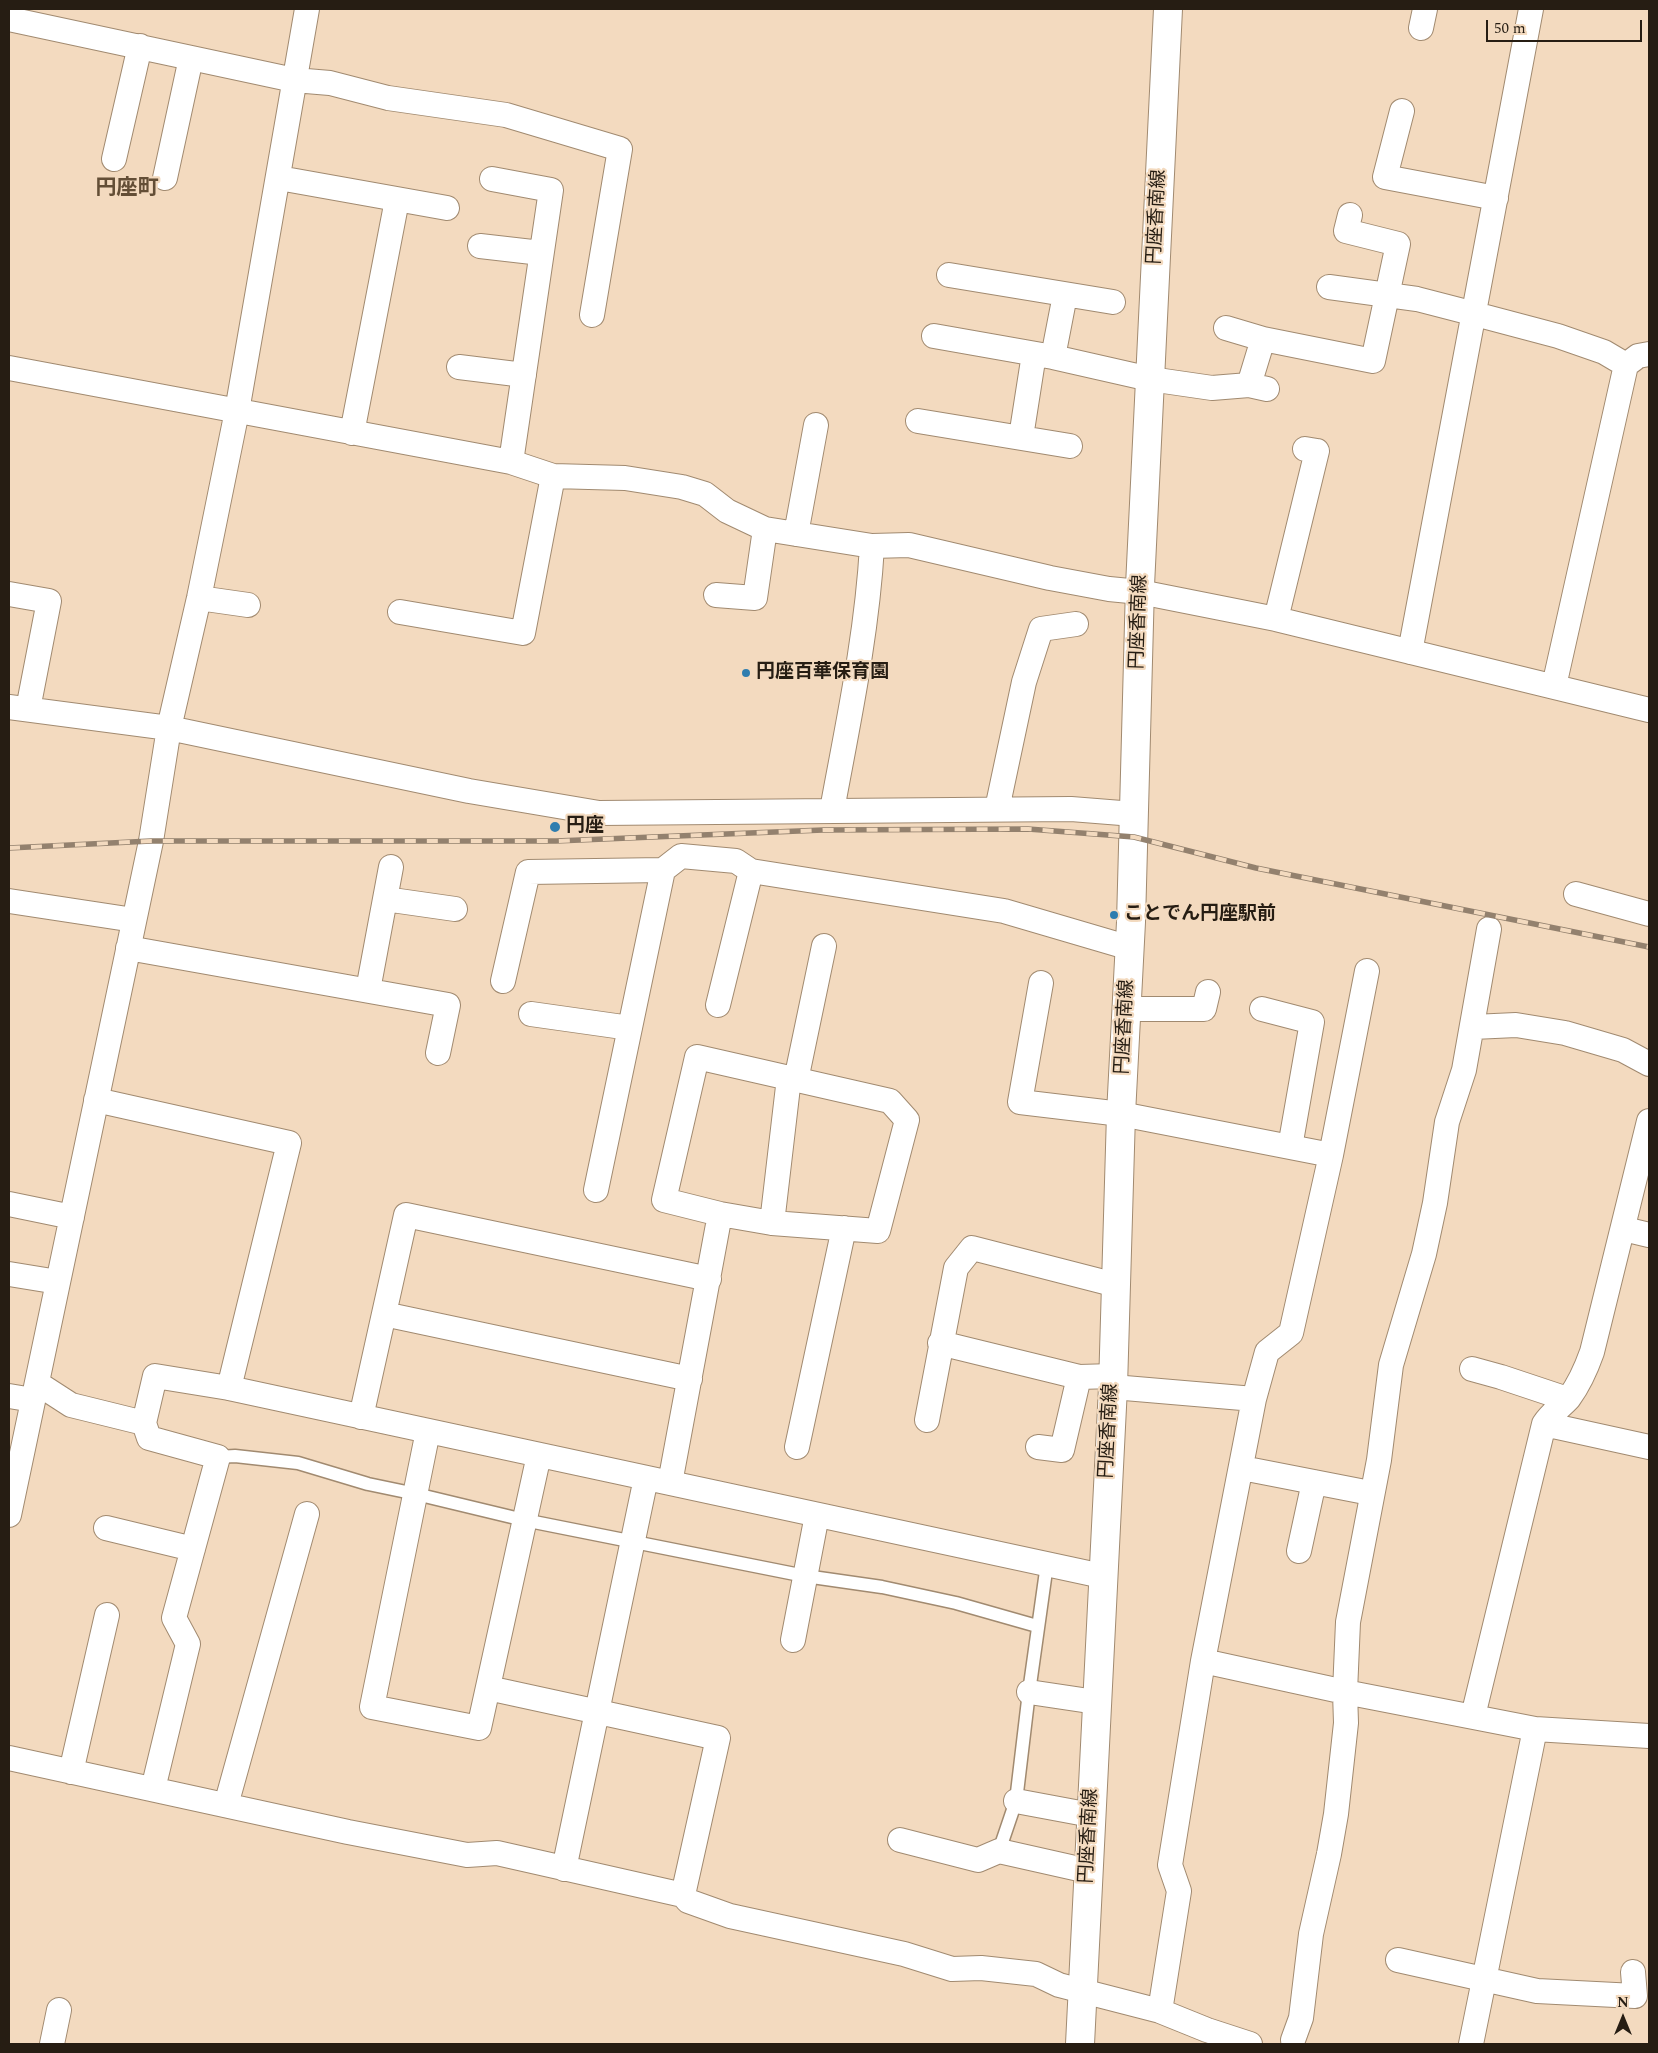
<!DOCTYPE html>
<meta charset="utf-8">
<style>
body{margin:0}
#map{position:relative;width:1658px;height:2053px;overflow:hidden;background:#f3dabf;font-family:Spectral,serif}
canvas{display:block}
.frame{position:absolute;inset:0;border:10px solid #261d13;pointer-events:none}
.north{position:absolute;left:1598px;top:1993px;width:50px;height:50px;-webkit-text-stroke:4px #f3dabf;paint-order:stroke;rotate:0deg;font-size:14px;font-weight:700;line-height:20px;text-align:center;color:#261d13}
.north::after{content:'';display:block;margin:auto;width:18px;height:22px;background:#261d13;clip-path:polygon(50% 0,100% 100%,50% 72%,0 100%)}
.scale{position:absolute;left:1486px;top:20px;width:156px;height:22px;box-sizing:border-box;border:2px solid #261d13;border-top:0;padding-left:6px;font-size:15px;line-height:18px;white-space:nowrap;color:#261d13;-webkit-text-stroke:4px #f3dabf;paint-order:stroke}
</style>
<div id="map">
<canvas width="1658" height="2053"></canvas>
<div class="frame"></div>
<div class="north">N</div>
<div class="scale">50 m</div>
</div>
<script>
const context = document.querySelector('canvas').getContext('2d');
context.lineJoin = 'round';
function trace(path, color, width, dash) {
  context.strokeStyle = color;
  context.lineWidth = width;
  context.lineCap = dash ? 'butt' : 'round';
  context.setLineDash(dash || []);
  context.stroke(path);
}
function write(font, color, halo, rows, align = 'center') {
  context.font = font + ' Spectral,"Noto Sans JP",serif';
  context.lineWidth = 4.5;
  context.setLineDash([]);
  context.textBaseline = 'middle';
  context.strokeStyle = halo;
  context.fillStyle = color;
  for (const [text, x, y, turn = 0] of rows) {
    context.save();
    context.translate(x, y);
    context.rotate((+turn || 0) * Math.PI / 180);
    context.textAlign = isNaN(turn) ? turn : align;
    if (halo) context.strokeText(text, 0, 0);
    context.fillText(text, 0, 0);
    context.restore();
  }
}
const service = new Path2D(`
 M218,1457l17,-1 63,7 70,21 48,10 108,26 281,56 77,11 74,16 81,23
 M999,1851l17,-50 13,-109 18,-128`);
const minor = new Path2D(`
 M9,19l285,61 36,3 58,15 118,17 114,34 -28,166
 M1421,28l4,-19
 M1402,111l-17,66 111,21
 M114,159l26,-113
 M165,178l26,-120
 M279,178l168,30
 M492,179l59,11 -40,272
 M480,246l61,7
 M949,275l164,27
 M1329,287l88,12 58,15 83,22 46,16 22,13 -72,321
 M1226,328l37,11 110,22 25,-117 -52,-13 4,-16
 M934,336l119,21 97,22 62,9 37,-3 18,4
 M1053,357l12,-62
 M1626,365l12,-9 11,-2
 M459,367l65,8
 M9,368l502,94 42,14 72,2 57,9 23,7 22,17 38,18 107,17 37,-1 141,33 59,11 31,3 136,27 373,91
 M1249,385l14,-46
 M918,421l152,25
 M352,433l45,-233
 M1021,437l13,-83
 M796,534l20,-109
 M9,594l40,7 -21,108
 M716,595l39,3 10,-69
 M199,598l49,7
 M400,612l123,21 30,-157
 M1276,619l41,-168 -12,-2
 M1410,652l121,-643
 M9,707l160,21 300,63 130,22 472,-4 63,5
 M997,809l27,-127 17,-53 35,-5
 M832,810c16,-87 35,-175 40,-264
 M1576,894l73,20
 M385,899l70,10
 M9,901l125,19
 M128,948l320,57 -10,48
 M503,981l25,-109 135,-2 18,-14 55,5 15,10 253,40 126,37
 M1041,983l-21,119 101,12 210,41
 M368,990l23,-123
 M718,1005l33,-134
 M1127,1009h77l4,-17
 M1262,1009l50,13 -22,125
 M531,1014l99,14
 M1473,1027l43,-2 49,8 58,17 26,14
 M697,1057l193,44 17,19 -29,111 -106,-8 -52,-9 -56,-14z
 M796,1080l28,-134
 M96,1100l193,43 -60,245
 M596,1190l67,-320
 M9,1204l63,13
 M772,1223l17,-145
 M1624,1229l25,6
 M9,1274l49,8
 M384,1314l306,65
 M940,1343l139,34 34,-1
 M1472,1369l29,8 66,22
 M37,1383l34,22 73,18 11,-47 74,12 873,188
 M1113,1387l141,12
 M9,1396l24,4
 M361,1417l45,-202 303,64
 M927,1420l29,-152 16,-20 144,37
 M144,1423l5,15 69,19 -44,161 14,26 -35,145
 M1544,1424l105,23
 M428,1431l-56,276 107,21 60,-273
 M797,1447l47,-219
 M1038,1447l24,3 17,-73
 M1242,1468l118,23
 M670,1483l50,-269
 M9,1515l142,-674 18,-113 30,-130 38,-187 70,-402
 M106,1528l87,21
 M1299,1551l15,-69
 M793,1640l24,-125
 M1203,1661l142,31 190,37 114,7
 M488,1688l230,50 -35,157
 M1029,1692l67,10
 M1473,1716l71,-292c7,-11 17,-17 25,-26 11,-15 17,-29 23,-46l57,-231
 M9,1758l339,74 119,23 30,-2 186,42 5,6 42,15 174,38 48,15 29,-1 55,6 23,11 101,26 47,19 43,14
 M71,1772l36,-157
 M1016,1801l75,14
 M226,1805l81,-291
 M900,1840l78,20 21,-9 89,20
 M564,1869l82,-391
 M1398,1960l139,31 98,5 -2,-24
 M1160,2011l19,-120 -9,-26 33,-204 51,-262 13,-47 24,-19 40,-178 36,-184
 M1293,2040l8,-22 10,-84 18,-80 7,-40 10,-91 -1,-31 3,-70 31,-162 12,-95 33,-111 11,-51 12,-81 17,-52 25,-141
 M52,2044l7,-34
 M1471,2044l64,-315`);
const primary = new Path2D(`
 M1080,2044l33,-657 8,-273 10,-192 9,-336 28,-577`);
trace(service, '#a18a70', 15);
trace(minor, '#a18a70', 26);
trace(primary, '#a18a70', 30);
trace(service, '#fff', 12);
trace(minor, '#fff', 24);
trace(primary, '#fff', 28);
const rail = new Path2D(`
 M9,848l142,-7h405l267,-11 205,-1 106,8 122,31 393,79`);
trace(rail, '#93816e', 5.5);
trace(rail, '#f3dabf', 4, [11]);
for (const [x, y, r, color] of [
 [746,673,5,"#2e7daf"],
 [555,827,6,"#2e7daf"],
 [1114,915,5,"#2e7daf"]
]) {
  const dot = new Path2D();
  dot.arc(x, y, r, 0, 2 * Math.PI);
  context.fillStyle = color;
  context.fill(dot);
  trace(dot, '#f3dabf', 2);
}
write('19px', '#261d13', '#f3dabf', [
 ["円座香南線",1158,217,-87],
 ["円座香南線",1140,622,-88],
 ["円座香南線",1126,1027,-87],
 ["円座香南線",1110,1431,-87],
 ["円座香南線",1090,1836,-87]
]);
write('bold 19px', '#261d13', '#f3dabf', [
 ["円座百華保育園",756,673],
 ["円座",566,827],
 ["ことでん円座駅前",1124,915]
], 'left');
write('bold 21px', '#634e36', '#f3dabf', [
 ["円座町",127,190]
]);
</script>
